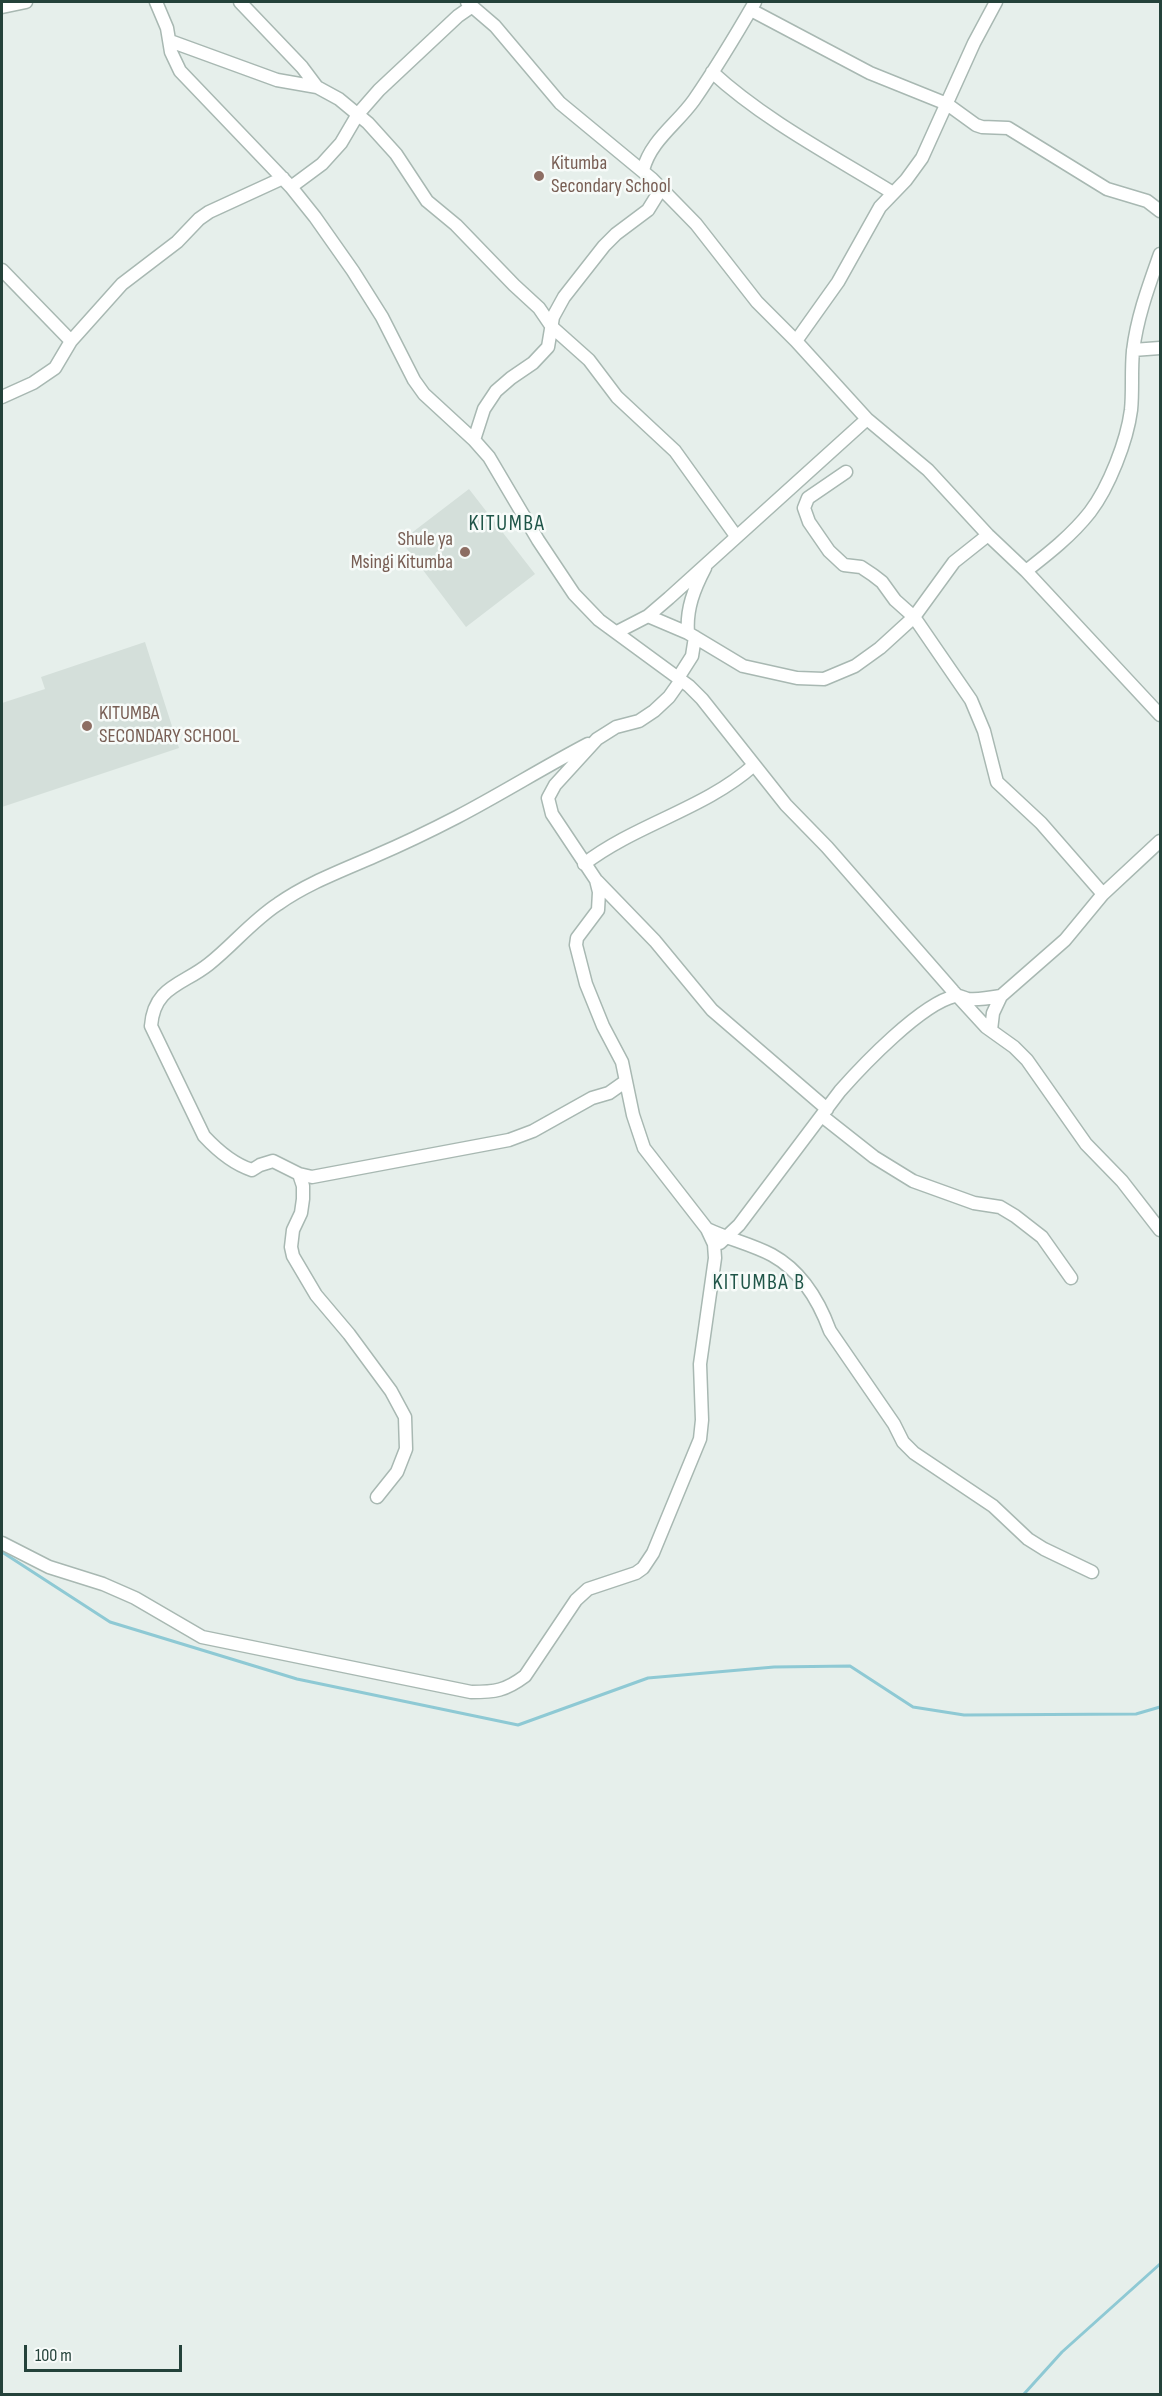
<!DOCTYPE html>
<style>
body{margin:0}
#map{position:relative;width:1162px;height:2396px;overflow:hidden;background:#e6efeb;font-family:"Sofia Sans Condensed",sans-serif}
canvas{display:block}
.frame{position:absolute;inset:0;border:3px solid #24423a;pointer-events:none}
.scale{position:absolute;left:24px;top:2345px;width:158px;height:27px;box-sizing:border-box;border:3px solid #24423a;border-top:0;padding-left:8px;font-size:18px;line-height:21px;white-space:nowrap;color:#24423a;-webkit-text-stroke:4px #f7fbf9;paint-order:stroke}
</style>
<div id="map">
<canvas width="1162" height="2396"></canvas>
<div class="frame"></div>
<div class="scale">100 m</div>
</div>
<script>
const context = document.querySelector('canvas').getContext('2d');
context.lineJoin = 'round';
function paint(path, color) {
  context.fillStyle = color;
  context.fill(path, 'evenodd');
}
function trace(path, color, width, dash) {
  context.strokeStyle = color;
  context.lineWidth = width;
  context.lineCap = dash ? 'butt' : 'round';
  context.setLineDash(dash || []);
  context.stroke(path);
}
function write(font, color, halo, rows, align = 'center') {
  context.font = font + ' "Sofia Sans Condensed",sans-serif';
  context.lineWidth = 5;
  context.setLineDash([]);
  context.textBaseline = 'middle';
  context.strokeStyle = halo;
  context.fillStyle = color;
  for (const [text, x, y, turn = 0] of rows) {
    context.save();
    context.translate(x, y);
    context.rotate((+turn || 0) * Math.PI / 180);
    context.textAlign = isNaN(turn) ? turn : align;
    if (halo) context.strokeText(text, 0, 0);
    context.fillText(text, 0, 0);
    context.restore();
  }
}
paint(new Path2D(`
 M469,489l66,85 -69,53 -65,-86z
 M145,642l34,106 -177,59v-104l43,-14 -4,-12z`), '#d4dfda');
trace(new Path2D(`
 M2,1552l108,70 187,57 221,46 130,-47 126,-11 76,-1 63,41 51,8 172,-1 24,-7
 M1024,2394l38,-42 98,-88`), '#8ec9d4', 3);
const minor = new Path2D(`
 M156,2l11,26 4,24 9,19 111,116 24,30 38,54 29,46 32,63 10,14 50,46 15,17 49,83 36,54 25,26 90,66 13,13 84,106 41,42 126,144 33,36 28,20 13,13 59,84 36,37 38,49
 M240,2l62,65 15,20
 M467,2l28,24 65,77 92,76 44,45 61,78 39,39 71,78 61,51 60,65 38,36 134,144
 M2,7l24,-5
 M751,10l119,63 77,31 29,21 6,2 26,1 99,61 40,12 13,10
 M170,41l107,39 40,7 22,12 29,24 28,31 31,47 29,24 58,60 25,23 13,19 37,33 28,37 58,54 61,85
 M712,72c52,48 121,84 181,121
 M643,170c8,-30 34,-46 51,-70 22,-32 42,-65 61,-98
 M291,187l31,-23 19,-21 17,-29 21,-24 79,-74 13,-9
 M2,270l69,71
 M796,341l42,-59 42,-75 26,-27 16,-22 52,-115 22,-41
 M1133,350l27,-2
 M2,397l31,-14 22,-15 16,-27 51,-57 55,-42 22,-23 10,-7 74,-34
 M474,440l10,-31 12,-18 15,-13 22,-15 15,-16 5,-30 11,-20 40,-51 12,-12 32,-24 13,-21
 M846,472l-38,26 -4,10 5,14 20,29 15,14 17,2 12,8 9,7 13,18 19,17 57,83 13,31 13,51 44,41 62,71
 M1026,571c23,-18 46,-36 64,-59 19,-25 37,-71 41,-102 2,-19 0,-39 2,-59 4,-34 16,-66 27,-97
 M648,616l40,17 55,33 54,12 27,1 31,-13 25,-18 34,-31 40,-55 34,-27
 M617,632l31,-16 21,-18 198,-179
 M688,633c-2,-24 6,-44 17,-65
 M678,678l14,-22 3,-19
 M588,744c-44,23 -87,50 -131,73 -27,14 -54,27 -82,39 -34,15 -67,27 -97,48 -26,17 -45,41 -69,60 -26,21 -55,22 -58,62l53,110c14,15 29,28 48,34l8,-5 13,-4 26,13 13,3 197,-37 24,-9 59,-33 17,-5 17,-12
 M584,864c52,-40 121,-55 170,-99
 M597,881l58,60 57,69 115,99
 M991,1030l2,-17 8,-17 64,-56 38,-46 57,-53
 M822,1116l52,41 39,24 61,22 26,4 15,9 27,21 29,41
 M299,1174l4,12v13l-2,14 -8,17 -2,17 2,9 23,39 33,39 42,57 14,26 1,32 -9,23 -20,25
 M707,1229c21,10 44,15 65,26 29,16 47,46 58,76l64,93 9,18 11,11 79,53 35,33 16,10 48,23
 M720,1243l19,-18 101,-134c23,-26 81,-87 115,-95 4,-1 9,2 13,3 11,1 22,-1 33,-3
 M2,1543l47,24 54,17 32,14 67,39 269,55c24,0 34,-1 54,-16l51,-76 12,-11 48,-16 7,-5 10,-15 47,-114 2,-19 -2,-56 15,-106 -1,-14 -7,-15 -63,-81 -11,-33 -11,-53 -19,-36 -17,-42 -10,-39 1,-7 21,-28 1,-18 -3,-12 -44,-66 -4,-16 7,-13 42,-46 19,-12 23,-6 15,-10 15,-14 12,-17`);
trace(minor, '#a8b8b2', 15);
trace(minor, '#fff', 12);
for (const [x, y, r, color] of [
 [539,176,6,"#8d6e63"],
 [465,552,6,"#8d6e63"],
 [87,726,6,"#8d6e63"]
]) {
  const dot = new Path2D();
  dot.arc(x, y, r, 0, 2 * Math.PI);
  context.fillStyle = color;
  context.fill(dot);
  trace(dot, '#f7fbf9', 2);
}
write('20px', '#785e54', '#f7fbf9', [
 ["Kitumba",551,164],
 ["Secondary School",551,187],
 ["Shule ya",453,540,"right"],
 ["Msingi Kitumba",453,563,"right"],
 ["KITUMBA",99,714],
 ["SECONDARY SCHOOL",99,737]
], 'left');
context.letterSpacing = '1.5px';
write('22px', '#1f5548', '#f7fbf9', [
 ["KITUMBA",507,524],
 ["KITUMBA B",759,1283]
]);
context.letterSpacing = '0px';
</script>
